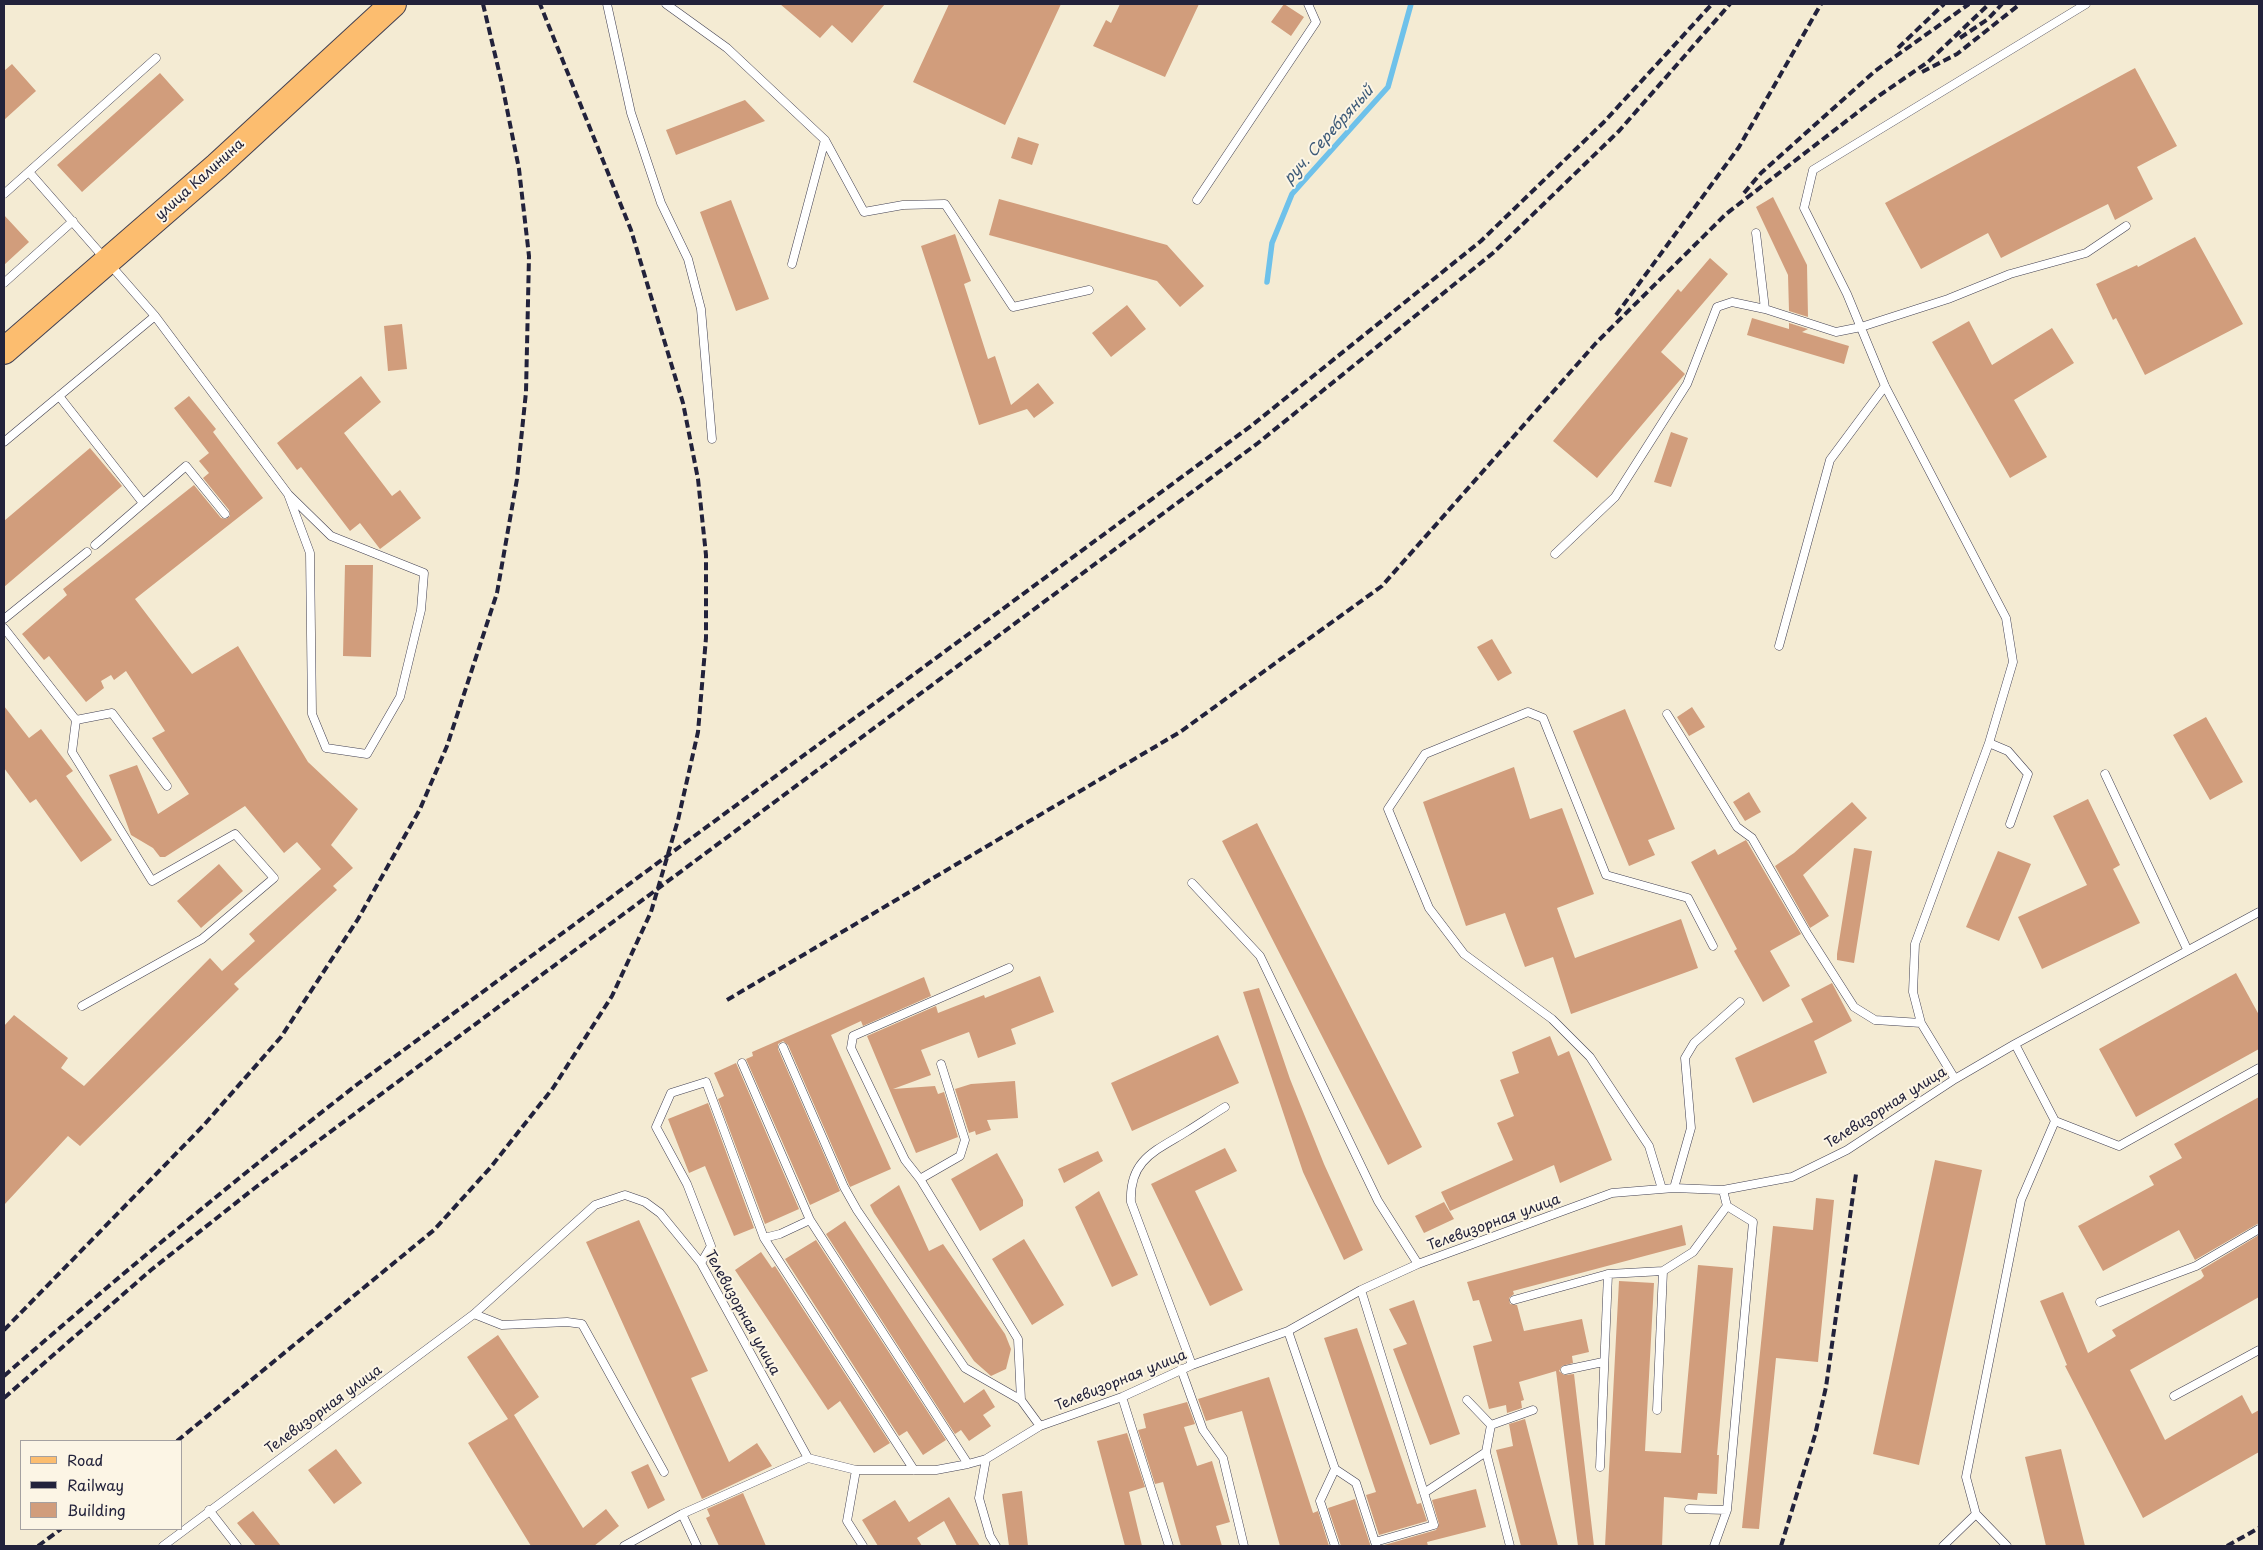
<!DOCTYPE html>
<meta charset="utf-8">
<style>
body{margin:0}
#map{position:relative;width:2263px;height:1550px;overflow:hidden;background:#f4ebd3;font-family:"Playpen Sans",sans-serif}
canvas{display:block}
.frame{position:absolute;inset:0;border:5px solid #22223b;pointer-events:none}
.legend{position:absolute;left:20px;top:1440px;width:162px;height:90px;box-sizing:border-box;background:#fcf5e5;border:1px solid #a5a1a1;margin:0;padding:6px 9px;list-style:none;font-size:15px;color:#22223b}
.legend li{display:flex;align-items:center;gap:10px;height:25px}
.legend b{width:25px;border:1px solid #a5a1a1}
</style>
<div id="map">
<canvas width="2263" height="1550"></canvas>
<div class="frame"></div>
<ul class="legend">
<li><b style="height:6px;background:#fcbd6f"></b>Road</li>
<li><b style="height:6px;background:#22223b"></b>Railway</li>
<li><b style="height:14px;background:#d19d7c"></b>Building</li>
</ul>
</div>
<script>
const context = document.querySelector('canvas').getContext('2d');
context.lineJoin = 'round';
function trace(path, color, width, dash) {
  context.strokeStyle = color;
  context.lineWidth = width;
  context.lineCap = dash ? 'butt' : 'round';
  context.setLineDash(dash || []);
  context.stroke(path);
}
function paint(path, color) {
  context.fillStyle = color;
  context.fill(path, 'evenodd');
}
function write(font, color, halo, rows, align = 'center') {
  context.font = font + ' "Playpen Sans",sans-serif';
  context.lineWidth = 4;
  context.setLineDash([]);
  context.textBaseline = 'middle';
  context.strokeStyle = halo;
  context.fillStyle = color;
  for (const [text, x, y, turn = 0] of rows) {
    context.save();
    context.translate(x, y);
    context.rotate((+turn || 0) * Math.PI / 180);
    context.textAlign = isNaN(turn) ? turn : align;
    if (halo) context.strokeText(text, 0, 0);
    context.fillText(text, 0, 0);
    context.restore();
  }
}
trace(new Path2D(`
 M1267,282l5,-39 20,-49 96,-107 23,-83`), '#6ec1ea', 5.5);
paint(new Path2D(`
 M780,4h105l-33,39 -20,-18 -12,13z
 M949,4h112l-56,121 -92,-43z
 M1120,4h79l-34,73 -72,-31 13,-26 5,3z
 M1284,4l20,13 -13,19 -20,-14z
 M12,64l24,27 -32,29v-49z
 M2135,68l42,78 -40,21 16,32 -38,21 -7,-16 -107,54 -13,-25 -67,36 -36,-66z
 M160,73l24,27 -102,92 -25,-27z
 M745,100l20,21 -89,34 -10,-25z
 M1018,137l21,7 -7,21 -21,-7z
 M1773,197l34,68 1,52 -19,-6 -1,-36 -32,-68z
 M999,199l168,46 37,41 -24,21 -23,-26 -168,-46z
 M731,200l38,99 -33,12 -36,-99z
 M4,215l25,27 -25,23z
 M955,234l16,47 -7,3 24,75 7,-3 16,49 27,-22 16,20 -20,15 -7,-9 -48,16 -58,-179z
 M2195,237l48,87 -98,51 -29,-57 -3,2 -17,-36 41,-19 1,2z
 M1710,258l18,16 -67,78 24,22 -88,104 -44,-37 125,-152 3,3z
 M1127,305l19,24 -35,28 -19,-24z
 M1752,318l37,11v-6l19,6 -6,3 47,14 -5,18 -97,-29z
 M1969,321l23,44 60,-37 22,35 -60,37 33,57 -37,21 -78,-136z
 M402,324l5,45 -19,2 -4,-45z
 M361,376l20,26 -37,31 48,63 8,-6 21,28 -41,31 -20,-26 -10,8 -49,-64 -4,3 -20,-27z
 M189,396l27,33 -3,3 50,66 -128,101 57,75 46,-28 70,116 50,47 -27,36 22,23 -20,18 4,4 -103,94 5,5 -159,157 -12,-10 -64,69v-179l10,-11 54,43 -7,10 23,18 126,-128 12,13 33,-30 -6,-7 72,-65 -24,-27 -13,11 -39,-47 -80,51h-5l-7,-9 -22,-13 -22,-60 28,-10 21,49 31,-20 -37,-56 13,-7 -39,-60 -12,9 -3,-5 -10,6 3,7 -18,14 -37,-46 -5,4 -22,-26 45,-39 -4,-6 131,-104 27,33 5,1 4,-3 -1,-6 -26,-32 6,-5 -10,-12 10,-8 -35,-45z
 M1671,432l17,6 -17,49 -17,-5z
 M90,448l32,38 -118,101v-66z
 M345,565h28l-2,92 -28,-1z
 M1492,639l20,34 -14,8 -21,-34z
 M4,706l25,32 12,-9 32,42 -7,5 46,64 -31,22 -45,-63 -6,4 -26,-35z
 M1692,707l13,20 -16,9 -12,-19z
 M1625,709l50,120 -27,11 7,15 -26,11 -56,-135z
 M2206,717l37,65 -33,18 -37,-65z
 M1514,767l16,52 32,-11 32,86 -37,14 18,50 106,-39 17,49 -127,46 -18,-57 -28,10 -20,-54 -39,13 -43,-124z
 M1749,792l12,20 -16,9 -12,-19z
 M2088,799l32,66 -7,4 27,54 -98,46 -24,-52 69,-32 -34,-69z
 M1852,802l15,16 -64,57 26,41 -19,12 -35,-62 19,-13z
 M1257,823l165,324 -34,18 -166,-324z
 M1746,840l55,94 -31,17 20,35 -27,16 -29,-51 3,-2 -46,-87 24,-13 3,6z
 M1854,848l18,3 -18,112 -17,-3v-6z
 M1998,851l33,13 -32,77 -33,-14z
 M219,864l24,27 -42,37 -24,-27z
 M2236,973l23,42v34l-123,68 -37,-68z
 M1040,976l14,36 -43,17 5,15 -38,14 -9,-26 -48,18 10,25 -38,14 42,-3 3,8 6,-2 14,45 -42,16 -49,-117 69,-30 2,7 46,-18 1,3z
 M924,977l7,19 -68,30 -2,-5 -30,14 60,134 -41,18 -62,-142 -5,-4 -5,3v5l62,142 -30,14 -64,-146 7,-3 -1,-4z
 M1832,983l20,38 -38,20 13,32 -74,30 -18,-45 78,-36 -12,-23z
 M1259,988l31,91 34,85 39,86 -19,10 -41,-88 -60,-180z
 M1218,1035l21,48 -107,48 -21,-48z
 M1550,1036l8,20 11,-5 43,109 -52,23 -6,-18 -104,46 -9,-19 72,-32 -16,-37 17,-7 -14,-36 19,-7 -7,-21z
 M736,1063l63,146 -34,15 -47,-125 6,-3 -10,-23z
 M1015,1081l3,37 -31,2 4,10 -15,5 -1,-4 -6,2 -14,-44 16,-5z
 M2259,1097v126l-64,37 -16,-30 -76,41 -25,-45 76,-41 -5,-9 33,-18 -8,-14z
 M708,1103l46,125 -20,8 -29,-70 -16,7 -21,-54z
 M1225,1148l12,23 -42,20 48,99 -33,16 -59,-122z
 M1098,1151l5,10 -39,22 -6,-14z
 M997,1153l26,47v6l-43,25 -29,-52z
 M1935,1160l47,10 -63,295 -46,-11z
 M899,1185l30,66 14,-7 62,90 6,15 -5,20 -15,7 -17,-15 -100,-148 -4,-8z
 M1099,1191l39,84 -26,12 -37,-80z
 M1816,1198l18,2 -16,162 -42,-4 -17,171 -17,-1 31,-302 40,4z
 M1444,1202l10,17 -30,14 -9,-17z
 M639,1220l69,151 -17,7 38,84 28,-19 15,23 -70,33 -116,-257z
 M845,1221l119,182 20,-14 11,18 -12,8 8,11 -22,15 -8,-11 -6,4 -129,-200z
 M1682,1225l4,20 -173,46 1,3 -5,4 1,6 7,1 7,26 58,-12 7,33 -17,4 1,7 -11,3 -3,5 5,4 10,-1 20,172h-16l-22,-175 -37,11 5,18 -3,1 1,7 -15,5 -1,-8 -17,4 -16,-63 19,-5 -13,-41 -6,1 -6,-19z
 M2259,1235v62l-129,73 35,70 77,-45 10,19 7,-4v42l-116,66 -78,-152 2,-1 -27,-64 23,-9 25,61 28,-17 -4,-6 89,-51 3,-3 -3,-6z
 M1024,1239l40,66 -32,20 -40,-66z
 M816,1240l130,200 -23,15 -16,-24 -8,5 -114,-177z
 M761,1252l11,16 3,-2 115,177 -16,10 -34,-52 -12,9 -93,-140z
 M1698,1265l35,3 -16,187h2l-2,39 -19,-1 -1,7 -33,-3 -2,49h-57l14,-265 35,2 -9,168 36,2z
 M1414,1300l46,134 -30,11 -37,-96 14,-5 -18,-35z
 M1357,1328l60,176 4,-1 6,18 -48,14 -13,-40 10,-3 -52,-154z
 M498,1335l41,62 -25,18 69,113 23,-19 13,17 -25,20h-63l-63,-103 40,-24 -41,-62z
 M1269,1377l44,136 5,-2 11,35h-49l-38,-135 -36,10 -8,-22z
 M1187,1402l8,22 -11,3 13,39 15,-5 18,61 -14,4 6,20h-41l-18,-64 -8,2 -17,-54 8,-2 -3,-14z
 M1525,1419l33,127h-37l-25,-96 17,-4 -4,-22z
 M1127,1433l18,54 -16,5 13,54h-17l-28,-105z
 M336,1449l26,34 -28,21 -26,-34z
 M2061,1449l24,97h-39l-21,-89z
 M648,1464l17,36 -17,9 -17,-37z
 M1476,1489l10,38 -59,15 1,4h-47l55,-16 3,-6 -7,-24z
 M1022,1491l6,55h-19l-7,-52z
 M743,1493l23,53h-47l-13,-28 4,-2 -3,-7z
 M949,1497l31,49h-23l-13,-25 -27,17 5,8h-44l-16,-26 33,-20 14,22z
 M1355,1499l15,45v2h-29l-13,-38z
 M253,1511l28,35h-25l-19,-23z`), '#d19d7c');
const service = new Path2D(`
 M607,4l24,109 30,90 27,56 13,50 11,130
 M666,4l61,44 98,92 39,72 39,-7 42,-1 68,103 76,-17
 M29,172l126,144 133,178 22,59 2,161 14,34 41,6 33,-57 21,-87 3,-37 -93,-37 -43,-42
 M4,194l152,-136
 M1197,200l119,-178 -8,-18
 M1756,233l9,76 71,23 25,-5 87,-28 62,-25 76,-21 40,-27
 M792,264l33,-124
 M4,283l69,-62
 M59,396l84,107
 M4,442l151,-126
 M95,545l91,-79 39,48
 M1555,554l60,-57 72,-113 30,-77 15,-5 33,7
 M4,619l83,-67
 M4,628l72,92 36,-7 55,73
 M1779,646l51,-186 55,-74
 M1667,714l70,113 15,11 56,97 46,72 21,13 46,3
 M76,720l-4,32 80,129 83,-47 39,44 -72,61 -120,67
 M1989,743l19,8 20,23 -18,50
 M2105,774l82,175
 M1192,883l68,73 118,245 40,63
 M1009,968l-156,68 -2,12 54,112 15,19 98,160 3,61
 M783,1047l61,140 13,23 108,158 56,32 19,26
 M742,1063l68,157 158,244
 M1955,1079l-34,-56 -8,-31 2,-48 74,-201 24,-81 -7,-44 -121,-232 -38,-92 -43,-86 9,-38 273,-166
 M706,1082l58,156 150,232
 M2055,1121l64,25 140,-78
 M920,1179l40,-23 5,-16 -24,-76
 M1674,1188l17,-60 -6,-70 9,-15 46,-41
 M1662,1189l-13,-43 -59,-89 -38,-38 -88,-65 -35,-46 -41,-99 37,-55 103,-42 15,6 63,157 82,23 25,48
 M764,1238l16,-4 30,-14
 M701,1263l10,-17 -24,-62 -31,-57 15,-34 35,-11
 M1361,1290l73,235 -59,17
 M1514,1300l94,-26
 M2100,1302l96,-36 63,-37
 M474,1314l28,11 65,-3 15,2 82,148
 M1288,1331l47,138 -15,32 15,45
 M1192,1365l-61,-163c-2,-42 24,-51 55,-70 13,-8 26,-17 39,-25
 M1181,1369l22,61 20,28 21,88
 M1565,1370l38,-8
 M2174,1396l85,-46
 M1122,1397l47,149
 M1467,1400l24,25 -5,27
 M1657,1410l6,-139 30,-19 34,-46
 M1491,1425l42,-15
 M986,1459l-7,39 11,38 6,10
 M1600,1467l8,-193 55,-3
 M1335,1469l21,14 20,62
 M856,1470l-9,51 16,25
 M1424,1493l62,-41 24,94
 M1689,1509l38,1 26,-288 -26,-16 -4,-16
 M209,1510l28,36
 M682,1514l15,32
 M1976,1514l31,32
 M163,1546l311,-232 121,-109 30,-10 20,7 15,11 41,50 107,195 48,12h80l32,-6 18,-5 54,-33 82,-29 70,-32 96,-34 73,-41 57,-26 194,-71 62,-5 49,2 69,-13 55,-27 108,-71 60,-35 244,-132
 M624,1546l58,-32 126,-56
 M1714,1546l13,-36
 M1943,1546l33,-32 -10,-37 55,-277 34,-79 -40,-77`);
const primary = new Path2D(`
 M4,351l213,-185 176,-162`);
trace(service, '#424052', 9);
trace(primary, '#424052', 28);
trace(service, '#fff', 8);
trace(primary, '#fcbd6f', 26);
trace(new Path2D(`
 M1960,38l28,-19 14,-15
 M1898,48l46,-44
 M1922,72l35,-18 63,-50
 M1744,193l17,-20 114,-102 94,-67
 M1616,315l123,-168 82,-143
 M727,1000l453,-268 202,-146 214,-243 130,-129 154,-119 48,-33 61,-58
 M4,1330l199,-204 78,-89 77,-118 62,-110 27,-63 50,-153 20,-114 9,-87 3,-136 -10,-87 -17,-85 -19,-80
 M4,1376c116,-101 233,-198 355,-293l892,-657 230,-185 123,-119 108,-118
 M4,1398l147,-128 105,-83 1002,-744 235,-190 126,-122 111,-127
 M177,1441l257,-211 56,-62 63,-80 59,-92 39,-84 27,-92 20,-88 8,-94v-83l-8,-76 -15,-76 -52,-173 -91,-226
 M38,1546l23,-17
 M1781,1546l34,-111 11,-48 30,-213
 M2227,1546l32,-18`), '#22223b', 4, [8, 4]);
write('14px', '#22223b', '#fcf5e5', [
 ["улица Калинина",200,180,-42],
 ["Телевизорная улица",1886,1108,-32],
 ["Телевизорная улица",1494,1223,-20],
 ["Телевизорная улица",742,1313,61],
 ["Телевизорная улица",1121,1381,-22],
 ["Телевизорная улица",324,1410,-36]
]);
write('italic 15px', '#3d5a78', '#fcf5e5', [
 ["руч. Серебряный",1329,135,-48]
]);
</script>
